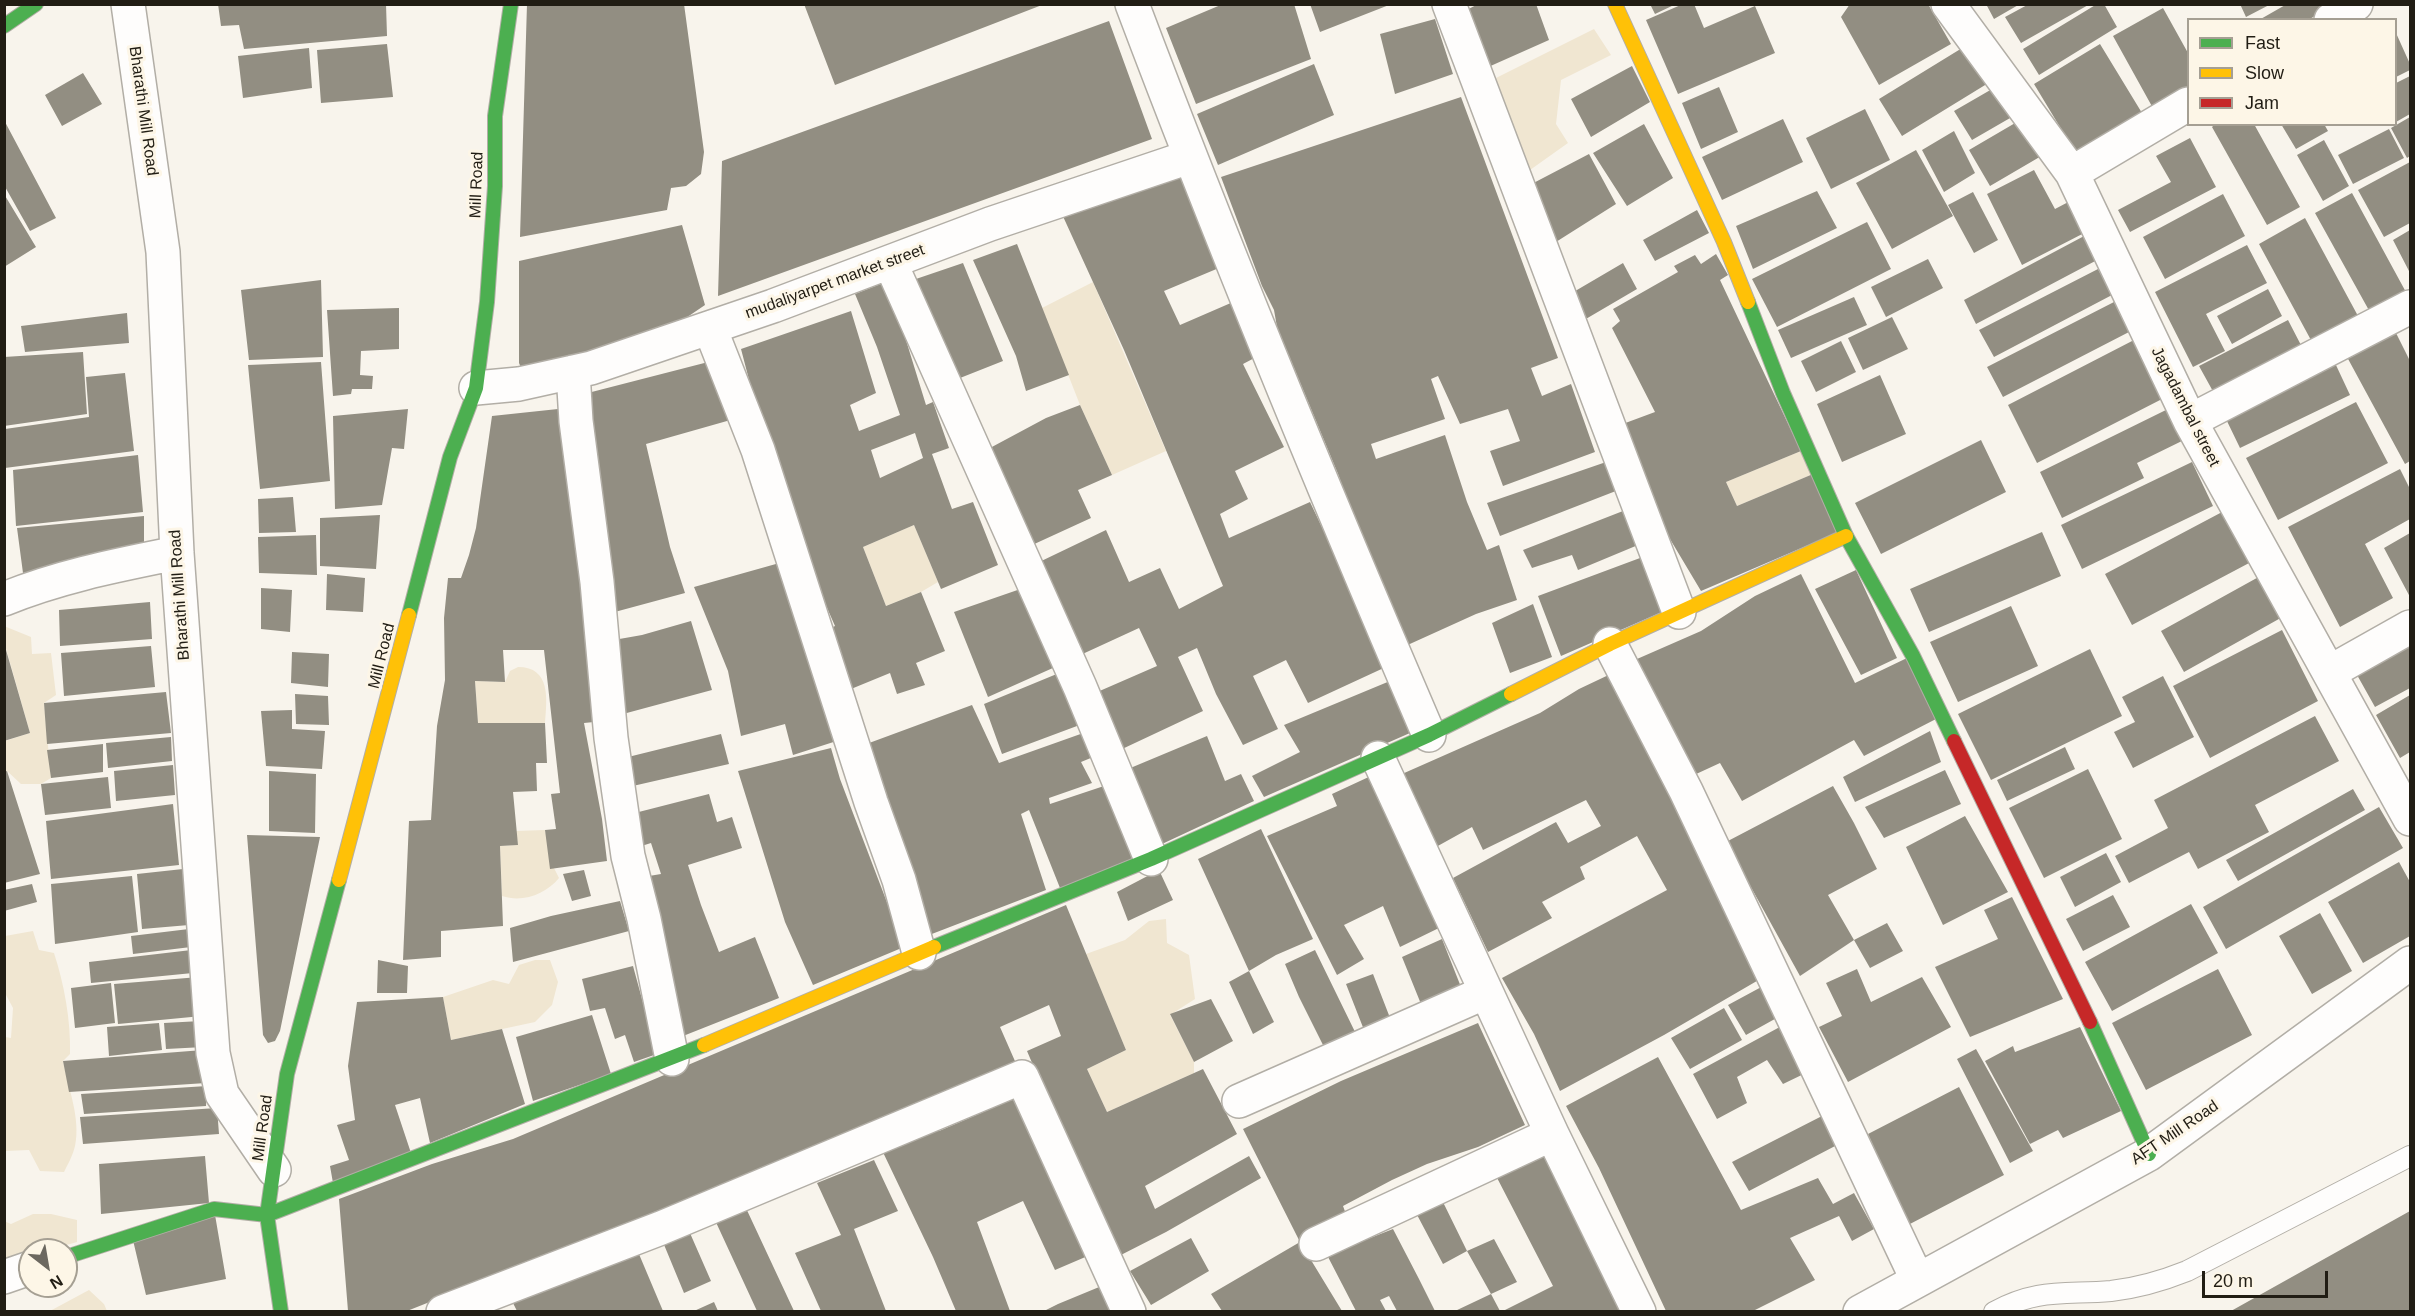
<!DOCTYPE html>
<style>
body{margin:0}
#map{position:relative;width:2415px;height:1316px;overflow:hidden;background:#f8f4ec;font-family:Arial,sans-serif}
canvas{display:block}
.frame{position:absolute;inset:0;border:6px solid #211d14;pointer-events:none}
.legend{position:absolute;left:2187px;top:18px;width:210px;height:108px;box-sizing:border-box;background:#fdf6e7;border:2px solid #a59f93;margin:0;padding:8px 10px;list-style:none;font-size:18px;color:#211d14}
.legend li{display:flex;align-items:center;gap:12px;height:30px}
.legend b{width:30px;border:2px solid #a59f93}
.north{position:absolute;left:18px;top:1238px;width:60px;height:60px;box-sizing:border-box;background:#fdf6e7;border:2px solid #a59f93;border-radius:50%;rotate:149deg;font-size:16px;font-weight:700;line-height:24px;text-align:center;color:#211d14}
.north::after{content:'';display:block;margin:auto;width:21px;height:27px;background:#6c6860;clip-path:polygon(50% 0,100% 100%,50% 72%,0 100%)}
.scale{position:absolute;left:2202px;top:1271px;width:126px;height:27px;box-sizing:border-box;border:3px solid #211d14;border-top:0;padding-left:8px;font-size:18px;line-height:21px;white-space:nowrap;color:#211d14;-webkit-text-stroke:4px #fdf6e7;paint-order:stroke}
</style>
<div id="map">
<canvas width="2415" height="1316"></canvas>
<div class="frame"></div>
<ul class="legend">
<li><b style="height:8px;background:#4caf50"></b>Fast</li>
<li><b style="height:8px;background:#ffc107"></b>Slow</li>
<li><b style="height:8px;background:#c62828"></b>Jam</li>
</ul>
<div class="north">N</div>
<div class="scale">20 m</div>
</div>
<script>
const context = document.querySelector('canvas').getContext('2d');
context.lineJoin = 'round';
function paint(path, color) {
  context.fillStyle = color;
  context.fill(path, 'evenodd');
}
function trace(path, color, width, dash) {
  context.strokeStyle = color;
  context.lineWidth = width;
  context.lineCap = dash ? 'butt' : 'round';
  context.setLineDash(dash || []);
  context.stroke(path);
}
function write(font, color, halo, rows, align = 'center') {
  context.font = font + ' Arial,sans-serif';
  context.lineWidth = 6;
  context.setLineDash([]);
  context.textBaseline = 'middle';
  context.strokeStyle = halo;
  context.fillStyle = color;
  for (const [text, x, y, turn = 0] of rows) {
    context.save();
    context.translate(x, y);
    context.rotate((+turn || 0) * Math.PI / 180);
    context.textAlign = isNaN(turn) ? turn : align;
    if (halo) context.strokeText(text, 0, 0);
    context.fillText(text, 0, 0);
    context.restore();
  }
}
paint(new Path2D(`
 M1594,29l17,26 -50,25 -5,44 12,19 -38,27 -29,-63 -5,-29z
 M1093,282l73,169 -54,24 -32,-70 -38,-97z
 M1801,451l12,23 -76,32 -11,-24z
 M914,525l24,57 -17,10 -35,14 -23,-59z
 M4,626l27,11 1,17 19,-1 5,42 -12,8 7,75 -10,6h-20l-14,-13 -2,1v-31l25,-8 -25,-88z
 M518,667c33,0 29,32 27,56h-67l-3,-42 30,1 5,-11z
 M545,830l9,38 5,10c-13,16 -36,25 -57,18l-2,-50 18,-1 -2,-14z
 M1166,919l1,24 22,12 6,44 -25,16 24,47v11l-87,39 -20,-43 39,-19 -40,-96 39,-14 24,-19z
 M33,931l6,19 15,3c10,31 17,67 16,101l-7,7c5,26 18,58 12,85 -2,9 -7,18 -11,26l-24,-1 -11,-21 -24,1v-114l6,1 2,-30 -8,-15v-57z
 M535,960h15l8,22 -6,23 -17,17 -84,18 -8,-43 50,-17 16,4 10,-19z
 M33,1214h18l26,6v22l-28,8h-19v5l-25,9 -1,-43 7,3z
 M89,1290l15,14 3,7h-57z`), '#f0e6d1');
paint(new Path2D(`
 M218,4h168l1,32 -143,13 -5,-24 -18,1z
 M527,4h157l20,148 -3,22 -15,12 -15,2 -4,22 -147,27z
 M804,4h238v1l-207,80z
 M1223,4h71l17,55 -115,45 -30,-76z
 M1310,4h79v1l-69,27z
 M1478,4h58l13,36 -63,28 -21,-57z
 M1650,4h26l-21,10z
 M1683,4h11l10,24 51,-22 20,47 -97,41 -32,-74z
 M1850,4h78l23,40 -72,41 -38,-68z
 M1986,4h34l-26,15z
 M2029,4h61l-69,39 -16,-26z
 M2097,4h7l13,23 -78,48 -16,-26z
 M2240,4h31l-25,13z
 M2287,4h49l-28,16h-49z
 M2163,8l25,45v37l-34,20 -41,-74z
 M1435,19l18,55 -58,20 -15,-60z
 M1109,21l43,118 -434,157 4,-135z
 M2396,33l14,31v6l-14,7z
 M387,44l6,53 -72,6 -4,-53z
 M2100,44l42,69 -67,39 -41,-68z
 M1967,45l23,37 -88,54 -23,-37z
 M309,48l3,40 -69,10 -5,-42z
 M1314,64l20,51 -116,50 -21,-51z
 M1632,66l18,36 -59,35 -20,-38z
 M83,73l19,31 -40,22 -17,-31z
 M2410,76v38l-14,8v-39z
 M1999,85l18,29 -45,26 -18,-29z
 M1719,87l19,45 -37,17 -19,-46z
 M1461,97l97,261 -27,10 11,28 29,-12 24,68 -92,34 -13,-35 30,-10 -12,-32 -48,15 -22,-48 -7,3 14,40 -74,25 5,15 69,-24 22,67 20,48 12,-5 18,55 -41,14 -75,34 -63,-174 -61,-147 -3,-17 -12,-24 -41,-109z
 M1865,109l25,51 -59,29 -25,-51z
 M2410,117v39l-3,2 -16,-30z
 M1783,119l20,43 -81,38 -20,-43z
 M2022,119l21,36 -53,31 -21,-36z
 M4,120l52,98 -26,13 -26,-46z
 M1644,124l29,54 -46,28 -34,-53z
 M2215,124h39l46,83 -33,18 -55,-98z
 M2281,124h43l4,7 -32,18z
 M2389,129l15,29 -51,26 -15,-29z
 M1954,131l21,42 -31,19 -22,-42z
 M2190,138l26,49 -86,45 -12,-22 53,-28 -15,-26z
 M2324,140l25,46 -26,15 -26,-46z
 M1916,150l37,66 -61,33 -36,-66z
 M1589,154l27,50 -68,43 -26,-58z
 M2410,162v61l-26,14 -26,-47z
 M1187,166l39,99 -62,26 16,34 60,-26 22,55 -19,10 41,83 -49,24 13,28 -28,15 9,24 81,-36 78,164 -80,37 -22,-43 -33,16 25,53 -35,16 -27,-51 -19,-46 -19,9 25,54 -83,39 -25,-57 62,-27 -18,-38 -63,29 -43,-92 73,-35 23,52 31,-14 19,41 44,-23 -99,-236 -63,-138z
 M2034,170l21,39 19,-10 16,31 -68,35 -35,-71z
 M1817,191l20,37 -84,41 -17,-43z
 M1973,192l25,48 -24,13 -26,-48z
 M2352,193l55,101 -36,20 -56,-101z
 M4,194l32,53 -32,20z
 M2223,194l22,42 -80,43 -22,-42z
 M1697,210l12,23 -54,28 -12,-21z
 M2305,218l53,98 -46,26 -53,-98z
 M1867,222l24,47 -114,58 -25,-48z
 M682,225l23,80 -53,36 -127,36 -6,-14v-102z
 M2410,230v43l-17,-33z
 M2086,235l13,24 -123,65 -12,-24z
 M1017,244l52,131 -43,16 -10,-35 -43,-96z
 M2247,245l20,38 -61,31 19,37 -32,16 -38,-75z
 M1716,254l12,21 -8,5 81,171 -75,31 11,24 76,-32 26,58 -138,59 -34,-57 -47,-109 35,-13 -43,-84 8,-7 -7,-12 65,-37 -4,-6 21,-11 6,9z
 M1928,259l15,29 -57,29 -15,-30z
 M963,263l40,98 -48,19 -42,-100z
 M1623,263l14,26 -58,34 -14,-26z
 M2098,269l14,26 -118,62 -15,-27z
 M321,280l2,77 -74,3 -8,-70z
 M883,283l22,54 21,68 7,-3 16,46 -17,6 20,55 21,-7 25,63 -57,24 -27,-64 -51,22 23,59 35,-14 24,59 -29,12 9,22 -28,9 -7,-21 -39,16 -24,-59 8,-4 -25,-57 -51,-151 -18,-69 110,-38 25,82 -26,12 9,26 41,-16 -23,-68 -22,-53zM915,433l8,25 -43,20 -9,-28z
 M2268,289l14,27 -50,28 -15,-28z
 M1854,297l13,28 -76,33 -13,-28z
 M2114,302l15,30 -126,65 -16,-30z
 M399,308v41l-38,2 -1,24 13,1 -1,13h-20l-1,5 -18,2 -6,-86z
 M127,313l2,30 -104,9 -4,-26z
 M1892,317l16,32 -45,21 -15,-32z
 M2288,320l15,29 -88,46 -16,-29z
 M2395,331l15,30v100l-5,3 -58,-107z
 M2134,340l30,58 -127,65 -29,-58z
 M1841,341l15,31 -40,20 -15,-31z
 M83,352l4,62 -83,12v-69z
 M716,360l18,59 -88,25 24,103 15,46 -74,20 -31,-218z
 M321,362l9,119 -70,8 -12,-124z
 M2335,363l15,32 -110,53 -15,-31z
 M125,373l9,78 -129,17v-39l84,-12 -3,-40z
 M1880,375l26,59 -64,28 -25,-58z
 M2356,402l32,61 -110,57 -32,-62z
 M1080,405l32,70 -34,15 13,28 -61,28 -40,-98 56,-30z
 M2170,408l16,31 -49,24 7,15 -82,40 -22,-46z
 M408,409l-4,40 -12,-1 -10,57 -47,4 -2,-93z
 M558,409l11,72 19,167 6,74 -10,1 18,96 5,42 -57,8 -5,-39 11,-1 -5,-35 9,-1 -16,-143h-41l2,32 -30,-1 3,42h67l2,40h-11l1,28 -24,1 5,53 -18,1 3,80 -62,5v26l-38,3 6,-139 22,-1 6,-94 8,-46 -1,-62 4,-40h13l8,-23 7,-27 16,-112z
 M1981,440l25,52 -125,62 -26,-51z
 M138,455l5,57 -127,14 -3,-56z
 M1609,461l12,28 -121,47 -13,-33z
 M2192,462l21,44 -131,63 -21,-44z
 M2400,469l10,20v30l-45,25 28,54 -53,29 -52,-100z
 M293,497l3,35 -37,1 -1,-34z
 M1623,511l15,34 -60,25 -6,-15 -40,13 -9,-18z
 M2224,511l27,51 -119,63 -27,-51z
 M380,515l-4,54 -56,-3v-48z
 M144,516v40l-121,17 -6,-45z
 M2042,532l19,44 -132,56 -19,-43z
 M2410,533v64l-26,-49z
 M316,535l1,40 -58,-2 -1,-36z
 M1640,558l22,54 -101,44 -23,-60z
 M783,562l63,176 -53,17 -8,-31 -44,12 -13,-65 -34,-84z
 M1856,570l41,88 -36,17 -46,-86z
 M327,574l38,4 -2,34 -37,-2z
 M1801,574l54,109 52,-25 29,61 -72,37 -10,-16 -112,61 -22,-38 -26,12 -57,-116 64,-28 54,-35z
 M2264,574l22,41 -102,57 -23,-41z
 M1032,585l32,78 -76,34 -34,-85z
 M261,588l31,2 -2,42 -29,-3z
 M150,602l2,37 -92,7 -1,-36z
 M1533,604l19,53 -42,16 -18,-50z
 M2011,606l27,60 -80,36 -28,-60z
 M691,621l21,69 -89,24 -15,-73 34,-6z
 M2282,630l36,71 -108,57 -37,-72z
 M2410,633v55l-35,19 -23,-41z
 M4,643l26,90 -26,8z
 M151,646l4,41 -91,9 -3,-43z
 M2090,649l32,67 -131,64 -33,-66z
 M292,652l37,2 -1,33 -37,-4z
 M1064,671l21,52 -83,31 -18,-50z
 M1617,671l145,307 -98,57 -104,56 -26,-57 -32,-56 165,-88 -30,-54 -57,31 5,12 -43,23 10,16 -64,34 -35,-74 103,-56 12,21 33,-17 -15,-26 -103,50 -11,-23 -36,20 -34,-73 138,-61 39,-24z
 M2163,676l31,61 -61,31 -19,-36 21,-10 -13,-25z
 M1390,681l20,52 -146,64 -12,-21 48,-24 -16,-27z
 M166,692l5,41 -124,11 -3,-41z
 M295,694l33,2 1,29 -33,-1z
 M2410,695v57l-10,6 -24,-43z
 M972,705l27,58 90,-32 9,24 -17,7 11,21 -43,15 1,6 60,-20 26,73 -76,31 -31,-78 -8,4 25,76 -122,47 -63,-191z
 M292,710v19l33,2 -3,38 -56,-3 -5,-55z
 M2315,716l24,45 -84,44 14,27 -71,37 -9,-17 -60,31 -14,-27 53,-28 -14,-28z
 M1930,731l11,31 -86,40 -12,-25z
 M721,734l8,30 -105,24 -4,-29z
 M1207,736l18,45 16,-7 13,27 -92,43 -34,-75z
 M171,737l1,24 -64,7 -2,-25z
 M103,744v28l-52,6 -4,-28z
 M2065,747l10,22 -68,32 -10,-21z
 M831,748l9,31 64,168 -91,38 -28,-63 -47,-151z
 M173,765l2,30 -59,6 -2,-30z
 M2088,769l34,70 -78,39 -35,-70z
 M1945,770l16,34 -77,34 -19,-31z
 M7,771l33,103 -36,9v-111z
 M269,771l47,3 -1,59 -46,-2z
 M1373,775l68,152 -41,20 -17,-41 -39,19 20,34 -27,16 -70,-139 70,-30 -5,-12z
 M108,777l3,31 -66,7 -4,-31z
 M1833,786l21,37 23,46 -49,26 26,45 -54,36 -74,-134z
 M2353,789l12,21 -127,71 -12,-21z
 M709,794l8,28 15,-5 10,31 -54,17 13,40 18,47 36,-15 24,61 -101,40 -29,-162 12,-2 -10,-31 -16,5 -8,-33z
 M173,804l6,61 -128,14 -5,-58z
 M2379,807l24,41 -177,101 -23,-42z
 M1965,816l43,76 -65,33 -37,-78z
 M1261,829l52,110 -37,16 -27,16 25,51 -21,12 -24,-52 20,-11 -51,-112z
 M247,835l73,2 -40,194 -5,10 -7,2 -5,-8z
 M2106,853l15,29 -46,25 -15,-30z
 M2399,862l11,20v54l-47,27 -35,-61z
 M183,869l6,56 -47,4 -5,-55z
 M584,870l7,26 -19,5 -9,-27z
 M1159,870l14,30 -45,21 -11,-29z
 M132,876l6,56 -83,12 -4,-60z
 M32,884l5,18 -33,9v-21z
 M2113,895l17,32 -47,24 -17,-32z
 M2012,897l51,102 -93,38 -35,-70 63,-28 -14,-29z
 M620,901l9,30 -116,31 -3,-34 41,-12z
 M2191,904l27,49 -106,58 -27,-49z
 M1066,905l60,145 -39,19 20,43 96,-43 34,65 -92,52 10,23 94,-53 12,22 -95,54 -51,26 -88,-207 34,-15 -12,-31 -49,22 18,41 -611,243h-59l-9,-112 93,-35 81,-25z
 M2320,913l32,58 -40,23 -33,-58z
 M1887,923l16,28 -33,17 -16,-28z
 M189,929l2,18 -58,7 -2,-18z
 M1442,939l19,48 -40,17 -19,-47z
 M200,949l3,23 -112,11 -2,-21z
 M1315,950l43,88 -32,13 -27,-54 -14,-33z
 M378,960l30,6 -1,27h-30z
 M633,966l24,88 -23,8 -9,-27 -10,4 -10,-31 -15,3 -8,-32z
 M1857,969l14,33 51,-25 29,50 -103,55 -29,-55 23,-11 -16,-33z
 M2218,969l34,66 -106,55 -34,-67z
 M1373,974l19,49 -26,12 -20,-51z
 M199,977l3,39 -84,8 -4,-40z
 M111,983l4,40 -40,5 -4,-40z
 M1765,985l17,30 -36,20 -18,-30z
 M443,997l8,43 51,-11 23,75 -95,39 -10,-45 -25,7 16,48 -78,30 -3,-17 19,-6 -12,-35 18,-5 -7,-54 9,-64z
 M1211,999l22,42 -39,21 -24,-48z
 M1724,1008l18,32 -52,29 -19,-31z
 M592,1015l19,59 -78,27 -17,-64z
 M201,1021l3,26 -38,2 -2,-26z
 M1789,1022l23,48 -29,14 -16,-24 -30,17 10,26 -30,16 -24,-45z
 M159,1023l3,27 -53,6 -2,-29z
 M1478,1023l47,102 -47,22 -51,17 -35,16 -49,26 4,11 -47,25 -57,-113 98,-48z
 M2080,1027l41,84 -58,27 -5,-8 -28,14 -45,-83 28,-15 2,6z
 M1976,1049l57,102 -23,12 -53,-104z
 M203,1050l3,33 -137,9 -6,-31z
 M1658,1057l83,153 77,-32 15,26 21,-11 20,36 -22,12 -13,-25 -49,22 25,42 -62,31h-87l-67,-143 -33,-62z
 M207,1086l-1,20 -122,8 -3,-20z
 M1959,1087l45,88 -96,50 -40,-91z
 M1025,1094l72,158 -42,18 -32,-69 -46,21 33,89h-54l-23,-54 -53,-111 54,-24 5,9z
 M217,1108l2,26 -136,10 -3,-27z
 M1822,1116l15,29 -88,46 -17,-29z
 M1552,1147l76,164h-125l50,-25 -59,-114z
 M205,1156l4,47 -108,11 -2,-50z
 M874,1160l24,51 -44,18 32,82h-65l-26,-58 46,-18 -24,-52z
 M1441,1198l26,53 -24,13 -28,-53z
 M745,1206l49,105h-37l-43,-93z
 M214,1209l12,70 -80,16 -14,-59z
 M2410,1211v100h-179z
 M686,1224l25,57 -27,12 -24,-58z
 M1393,1229l26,50 16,32h-38l-8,-15 -9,4 6,11h-30l-29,-56z
 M1191,1238l18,33 -58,34 -21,-34z
 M1494,1239l23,43 -26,12 -24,-43z
 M1300,1242l42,69h-120l-11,-17z
 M636,1247l27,64h-146l-6,-12z
 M1104,1285l12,26h-72l14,-7z
 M1491,1294l9,17h-45z
 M714,1302l4,9h-24z`), '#928e82');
const lane = new Path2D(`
 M1994,1312c44,-24 71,-17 117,-21 27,-3 51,-10 76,-20l223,-115`);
const street = new Path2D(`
 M128,4l35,248 14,301 36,500 9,41 52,76
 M1132,4c93,247 193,489 297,731
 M1449,4l230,608
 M1948,4l124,169 118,248 220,398
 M2331,20l25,-16
 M2072,173l116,-69
 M890,262l190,425 71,172
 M710,328l48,122 113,352 28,78 20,73
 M573,372l3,49 21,161 14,156 17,118 16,63 28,140
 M476,388l43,-4 72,-16 182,-62 217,-82 199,-67
 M2190,421l220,-114
 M4,599c56,-23 114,-34 173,-46
 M1610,644l76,147 231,488
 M2330,672l80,-45
 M1378,758l174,376 87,178
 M1239,1101l247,-109
 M1316,1244l236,-110
 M4,1277l26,-9
 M443,1312l218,-84 361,-151 107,235
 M1860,1312l289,-158 261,-191`);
const fast = new Path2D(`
 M4,26l32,-22
 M1748,302l35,91 63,143 67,120 41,85
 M409,615l41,-158 26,-69 11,-86 8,-116v-70l16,-112
 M934,947l217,-88 278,-124 82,-41
 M2090,1022l59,132
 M66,1257l148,-48 53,6 437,-170
 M281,1312l-14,-97 20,-141 52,-194`);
const slow = new Path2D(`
 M1615,4l109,238 24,60
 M1511,694l99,-50 236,-108
 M339,880l70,-265
 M704,1045l230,-98`);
const jam = new Path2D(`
 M1954,741l136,281`);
trace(lane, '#b2aea6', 22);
trace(street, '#b2aea6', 36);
trace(fast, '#b2aea6', 16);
trace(slow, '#b2aea6', 16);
trace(jam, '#b2aea6', 16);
trace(lane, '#fefdfc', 20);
trace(street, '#fefdfc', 33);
trace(fast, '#4caf50', 14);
trace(slow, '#ffc107', 14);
trace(jam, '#c62828', 14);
write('16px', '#211d14', '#fdf6e7', [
 ["Bharathi Mill Road",143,111,82],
 ["Mill Road",477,185,-88],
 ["mudaliyarpet market street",835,282,-20],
 ["Jagadambal street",2185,407,63],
 ["Bharathi Mill Road",180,595,-94],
 ["Mill Road",382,656,-76],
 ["Mill Road",263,1128,-82],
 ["AFT Mill Road",2175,1133,-34]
]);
</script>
